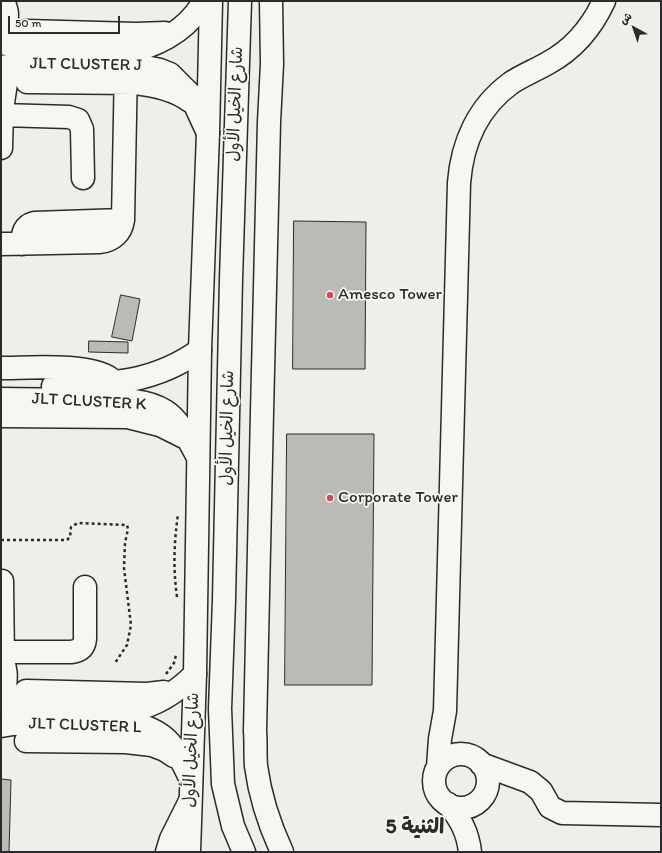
<!DOCTYPE html>
<meta charset="utf-8">
<style>
body{margin:0}
#map{position:relative;width:662px;height:853px;overflow:hidden;background:#eeeeea;font-family:Itim,"Playpen Sans Arabic",sans-serif}
canvas{display:block}
.frame{position:absolute;inset:0;border:2px solid #2b2b2b;pointer-events:none}
.north{position:absolute;left:614px;top:8px;width:40px;height:40px;-webkit-text-stroke:3px #f6f6f2;paint-order:stroke;rotate:320deg;font-size:11px;font-weight:700;line-height:16px;text-align:center;color:#2b2b2b}
.north::after{content:'';display:block;margin:auto;width:14px;height:18px;background:#2b2b2b;clip-path:polygon(50% 0,100% 100%,50% 72%,0 100%)}
.scale{position:absolute;left:8px;top:16px;width:112px;height:18px;box-sizing:border-box;border:2px solid #2b2b2b;border-top:0;padding-left:5px;font-size:12px;line-height:14px;white-space:nowrap;color:#2b2b2b;-webkit-text-stroke:3px #f6f6f2;paint-order:stroke}
</style>
<div id="map">
<canvas width="662" height="853"></canvas>
<div class="frame"></div>
<div class="north">ش</div>
<div class="scale">50 m</div>
</div>
<script>
const context = document.querySelector('canvas').getContext('2d');
context.lineJoin = 'round';
function paint(path, color) {
  context.fillStyle = color;
  context.fill(path, 'evenodd');
}
function trace(path, color, width, dash) {
  context.strokeStyle = color;
  context.lineWidth = width;
  context.lineCap = dash ? 'butt' : 'round';
  context.setLineDash(dash || []);
  context.stroke(path);
}
function write(font, color, halo, rows, align = 'center') {
  context.font = font + ' Itim,"Playpen Sans Arabic",sans-serif';
  context.lineWidth = 3.5;
  context.setLineDash([]);
  context.textBaseline = 'middle';
  context.strokeStyle = halo;
  context.fillStyle = color;
  for (const [text, x, y, turn = 0] of rows) {
    context.save();
    context.translate(x, y);
    context.rotate((+turn || 0) * Math.PI / 180);
    context.textAlign = isNaN(turn) ? turn : align;
    if (halo) context.strokeText(text, 0, 0);
    context.fillText(text, 0, 0);
    context.restore();
  }
}
const building = new Path2D(`
 M294,221l72,1 -1,147h-72z
 M121,295l19,4 -8,42 -20,-4z
 M89,341l39,1v11l-39,-1z
 M287,434h87l-2,251h-87z
 M1,779l10,1 -2,72h-8z`);
paint(building, '#babab7');
trace(building, '#2b2b2b', 1);
const minor = new Path2D(`
 M4,1c0,4 3,8 3,13 0,11 -4,22 3,31
 M26,31l110,3 29,-1
 M1,43l27,5 106,3c29,-8 55,-23 70,-50
 M1,67l19,-3 116,1 24,5 10,4 20,20 18,39
 M27,82l107,1c20,2 40,6 56,18
 M2,115l67,2 9,3 4,9 1,49
 M1,148l1,-38 5,-34 6,-11
 M1,244l99,-2c13,-2 21,-9 23,-22l3,-155
 M22,244c1,-10 1,-18 12,-21l89,-3
 M1,368c28,0 88,-5 110,11
 M53,386c55,-2 100,-2 147,-36
 M1,399c28,0 55,1 83,1 26,1 58,-4 81,11 16,10 24,31 33,46
 M1,416l127,1 32,8 24,12
 M2,581l1,82c7,13 -3,29 7,41
 M3,652h68c8,-1 13,-4 14,-13v-52
 M26,691l121,3 17,-2
 M1,703l27,4 105,3c25,-5 44,-18 62,-36
 M1,726l12,-2 14,-1 108,1c34,8 42,26 56,56
 M26,741l100,1 26,3 13,5 9,6
 M434 781a27 27 0 1 1 54 0a27 27 0 1 1-54 0Z
 M481,764l49,18 11,9 9,16 12,6 99,2
 M438,767l2,-28 5,-28 14,-528c3,-40 19,-76 52,-100 12,-8 25,-13 37,-20 26,-14 44,-36 56,-62
 M448,804c13,15 20,29 22,48
 M167,852l4,-13 19,-38`);
const major = new Path2D(`
 M240,1l-9,278 -7,321 -4,109 3,75 10,42 11,26
 M271,1l1,63 -3,58 -7,290 -7,319c1,11 0,23 1,35 4,30 13,58 26,86
 M189,852l6,-178 5,-324 8,-217 3,-132`);
trace(minor, '#2b2b2b', 25);
trace(major, '#2b2b2b', 25);
trace(new Path2D(`
 M1,540h66l3,-3 1,-10 7,-4 49,2 1,4 -3,14 -1,25 7,57 -4,20 -12,18
 M177,597c-4,-29 -3,-54 1,-83
 M166,674l8,-11 2,-8`), '#2b2b2b', 2.5, [3, 3]);
trace(minor, '#f6f6f2', 22);
trace(major, '#f6f6f2', 22);
for (const [x, y, r, color] of [
 [330,295,4,"#d1495b"],
 [330,498,4,"#d1495b"]
]) {
  const dot = new Path2D();
  dot.arc(x, y, r, 0, 2 * Math.PI);
  context.fillStyle = color;
  context.fill(dot);
  trace(dot, '#f6f6f2', 1.5);
}
write('17px', '#2b2b2b', '#f6f6f2', [
 ["JLT CLUSTER J",86,65,1],
 ["شارع الخيل الأول",236,104,-88],
 ["JLT CLUSTER K",89,402,3],
 ["شارع الخيل الأول",228,428,-89],
 ["JLT CLUSTER L",85,726,2],
 ["شارع الخيل الأول",192,750,-88]
]);
write('17px', '#2b2b2b', '#f6f6f2', [
 ["Amesco Tower",338,295],
 ["Corporate Tower",338,498]
], 'left');
write('bold 21px', '#2b2b2b', '#f6f6f2', [
 ["الثنية 5",415,828]
]);
</script>
